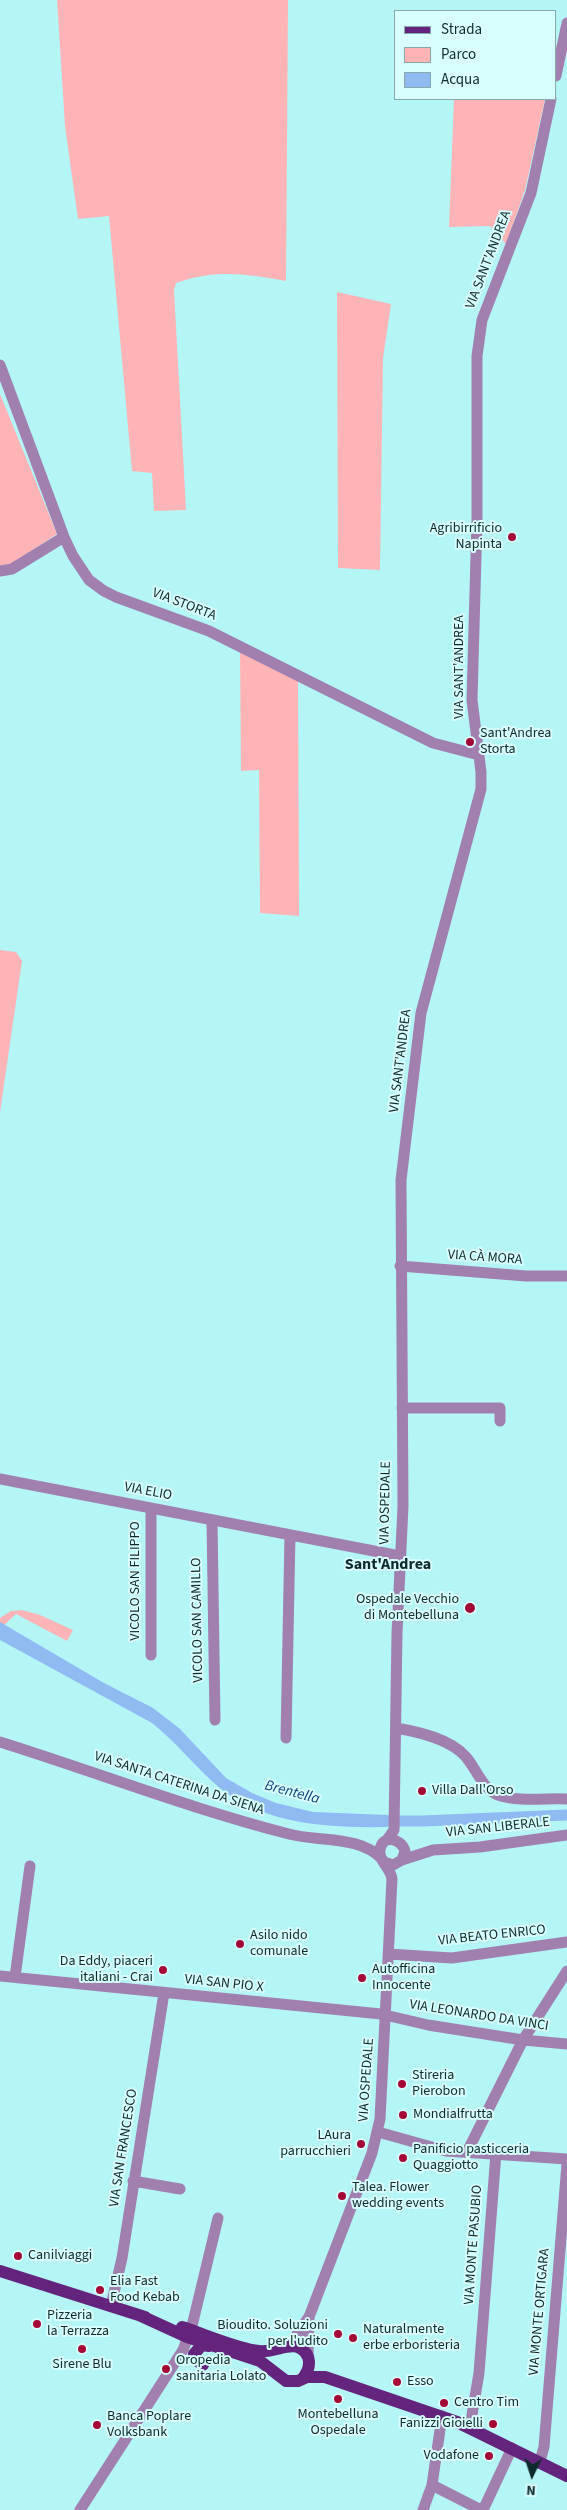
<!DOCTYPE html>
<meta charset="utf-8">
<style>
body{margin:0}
#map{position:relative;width:567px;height:2510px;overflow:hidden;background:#b4f6f6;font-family:"Source Sans 3",sans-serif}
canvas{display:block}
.legend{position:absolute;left:394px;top:10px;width:162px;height:90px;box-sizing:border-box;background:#d8fefd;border:1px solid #88a9a9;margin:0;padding:6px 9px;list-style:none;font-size:15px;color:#0f2a2a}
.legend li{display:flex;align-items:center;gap:10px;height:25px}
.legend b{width:25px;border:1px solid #88a9a9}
.north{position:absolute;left:507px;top:2450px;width:50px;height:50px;-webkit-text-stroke:4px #d8fefd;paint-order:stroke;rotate:184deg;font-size:14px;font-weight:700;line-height:20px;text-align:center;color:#0f2a2a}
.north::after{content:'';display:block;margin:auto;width:18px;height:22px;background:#0f2a2a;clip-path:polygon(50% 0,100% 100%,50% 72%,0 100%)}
</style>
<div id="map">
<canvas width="567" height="2510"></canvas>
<ul class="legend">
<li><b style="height:6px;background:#64237c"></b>Strada</li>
<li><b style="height:14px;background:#feb3b7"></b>Parco</li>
<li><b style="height:14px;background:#8fbaf2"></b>Acqua</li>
</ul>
<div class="north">N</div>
</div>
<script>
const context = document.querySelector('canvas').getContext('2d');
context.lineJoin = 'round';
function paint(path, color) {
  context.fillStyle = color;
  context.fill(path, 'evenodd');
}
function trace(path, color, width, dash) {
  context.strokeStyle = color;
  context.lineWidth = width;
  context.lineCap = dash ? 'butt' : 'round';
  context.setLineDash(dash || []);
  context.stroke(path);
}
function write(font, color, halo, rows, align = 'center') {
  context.font = font + ' "Source Sans 3",sans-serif';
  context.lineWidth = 4;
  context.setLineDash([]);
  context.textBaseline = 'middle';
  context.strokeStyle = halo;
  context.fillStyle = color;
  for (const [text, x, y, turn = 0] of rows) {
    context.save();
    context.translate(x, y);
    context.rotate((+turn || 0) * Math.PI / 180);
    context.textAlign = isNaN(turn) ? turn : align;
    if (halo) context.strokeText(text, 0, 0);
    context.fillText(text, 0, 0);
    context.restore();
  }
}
paint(new Path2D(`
 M57,0h231l-2,281c-40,-7 -70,-12 -110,2l-2,7 12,220 -32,1 -2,-38 -20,-2 -23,-255 -31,3 -13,-93z
 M454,99h91l-20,91 -19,54 -16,-18 -41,1z
 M337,292l54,12 -8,54 -3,212 -42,-2z
 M0,394l57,140 -46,30 -11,2z
 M240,651l58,30 1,235 -39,-3 -1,-143 -18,1z
 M0,950l16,2 6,9 -22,151z
 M22,1610l18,5 33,15 -6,11 -51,-27 -13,12 -3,-2v-6l11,-7z`), '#feb3b7');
paint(new Path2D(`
 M0,1622l104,61 49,25 27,21 46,49 26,15 24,10 37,9 75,3 -1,12c-59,1 -127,-2 -174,-45 -21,-19 -38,-41 -61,-59l-152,-83z`), '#8fbaf2');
trace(new Path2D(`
 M386,1821h37l144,-6`), '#8fbaf2', 11);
trace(new Path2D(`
 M556,76l11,-53
 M0,365l64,172 9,19 16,24 15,11 12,6 93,34 224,112 46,12
 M0,571l12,-2 52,-32
 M400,1266l126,10h41
 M402,1408h98v13
 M0,1479l400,77
 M212,1520l3,200
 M151,1655v-147
 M396,1728c23,4 55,11 70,29 9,10 18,34 32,38 20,7 48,3 69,4
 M286,1738l4,-203
 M0,1742c96,30 191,67 289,92 29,8 71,1 93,25
 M387,1840l7,-10 3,-197 6,-127 -2,-326 20,-167 60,-224v-17l-9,-72 5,-180v-164l5,-36 49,-127 20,-94
 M402,1860l31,-10 47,-3 87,-12
 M389,1954l63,4 115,-16
 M0,1976l381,38 47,11 95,15 44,4
 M15,1977l15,-111
 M378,2132l68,19 121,8
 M467,2152l56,-112 44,-69
 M133,2181l47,8
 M111,2306l11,-48 42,-265
 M289,2346l19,-28
 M308,2356l1,-39 63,-164 8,-34 12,-240c-1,-11 -14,-18 -12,-29 2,-16 21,-12 25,1l-3,9 -9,5 -9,-3
 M470,2427l9,-54 17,-220
 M540,2461l4,-14 23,-283
 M432,2485l49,25
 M80,2510l103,-160 9,-24 26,-108
 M423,2510l9,-25 10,-69
 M483,2510l29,-62`), '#a180b0', 11);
trace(new Path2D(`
 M0,2271l145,46
 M139,2315l48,22 73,24 26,20h12l9,-4h18l132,45 110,54
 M182,2327c22,7 56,22 77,24 15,2 31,-9 41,-3 12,7 11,20 3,30
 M203,2365l-8,-6 -1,-5 8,-9 7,1`), '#64237c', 12);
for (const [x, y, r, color] of [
 [512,537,5,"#a40734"],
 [470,742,5,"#a40734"],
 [470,1608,6,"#a40734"],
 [422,1791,5,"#a40734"],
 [240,1944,5,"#a40734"],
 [163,1970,5,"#a40734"],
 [362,1978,5,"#a40734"],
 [402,2084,5,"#a40734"],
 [403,2115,5,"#a40734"],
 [361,2144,5,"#a40734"],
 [403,2158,5,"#a40734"],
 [342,2196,5,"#a40734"],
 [18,2256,5,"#a40734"],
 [100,2290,5,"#a40734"],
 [37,2324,5,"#a40734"],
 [338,2334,5,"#a40734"],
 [353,2338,5,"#a40734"],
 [82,2349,5,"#a40734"],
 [166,2369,5,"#a40734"],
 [397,2382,5,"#a40734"],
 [338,2399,5,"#a40734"],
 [444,2403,5,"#a40734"],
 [493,2424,5,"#a40734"],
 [97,2425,5,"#a40734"],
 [489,2456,5,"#a40734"]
]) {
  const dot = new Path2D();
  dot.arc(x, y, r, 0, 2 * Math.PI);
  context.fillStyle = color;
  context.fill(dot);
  trace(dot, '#d8fefd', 2);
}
write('14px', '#0f2a2a', '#d8fefd', [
 ["VIA SANT'ANDREA",489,260,-69],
 ["VIA STORTA",184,605,21],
 ["VIA SANT'ANDREA",460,667,-90],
 ["VIA SANT'ANDREA",401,1061,-83],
 ["VIA CÀ MORA",485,1258,4],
 ["VIA ELIO",148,1492,11],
 ["VIA OSPEDALE",386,1503,-89],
 ["VICOLO SAN FILIPPO",136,1581,-90],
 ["VICOLO SAN CAMILLO",198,1620,-91],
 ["VIA SANTA CATERINA DA SIENA",179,1784,18],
 ["VIA SAN LIBERALE",498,1828,-6],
 ["VIA BEATO ENRICO",492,1936,-6],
 ["VIA SAN PIO X",224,1984,6],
 ["VIA LEONARDO DA VINCI",479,2016,9],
 ["VIA OSPEDALE",367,2080,-86],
 ["VIA SAN FRANCESCO",124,2148,-81],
 ["VIA MONTE PASUBIO",474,2245,-86],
 ["VIA MONTE ORTIGARA",540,2312,-85]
]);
write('14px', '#0f2a2a', '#d8fefd', [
 ["Agribirrificio",502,529,"right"],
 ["Napinta",502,545,"right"],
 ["Sant'Andrea",480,734],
 ["Storta",480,750],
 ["Ospedale Vecchio",459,1600,"right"],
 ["di Montebelluna",459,1616,"right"],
 ["Villa Dall'Orso",432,1791],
 ["Asilo nido",250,1936],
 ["comunale",250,1952],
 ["Da Eddy, piaceri",153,1962,"right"],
 ["italiani - Crai",153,1978,"right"],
 ["Autofficina",372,1970],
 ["Innocente",372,1986],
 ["Stireria",412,2076],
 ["Pierobon",412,2092],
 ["Mondialfrutta",413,2115],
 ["LAura",351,2136,"right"],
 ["parrucchieri",351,2152,"right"],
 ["Panificio pasticceria",413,2150],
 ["Quaggiotto",413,2166],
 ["Talea. Flower",352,2188],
 ["wedding events",352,2204],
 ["Canilviaggi",28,2256],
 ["Elia Fast",110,2282],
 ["Food Kebab",110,2298],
 ["Pizzeria",47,2316],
 ["la Terrazza",47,2332],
 ["Bioudito. Soluzioni",328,2326,"right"],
 ["per l'udito",328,2342,"right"],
 ["Naturalmente",363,2330],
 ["erbe erboristeria",363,2346],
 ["Oropedia",176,2361],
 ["sanitaria Lolato",176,2377],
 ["Sirene Blu",82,2365,"center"],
 ["Esso",407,2382],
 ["Centro Tim",454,2403],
 ["Montebelluna",338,2415,"center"],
 ["Ospedale",338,2431,"center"],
 ["Banca Poplare",107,2417],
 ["Volksbank",107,2433],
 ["Fanizzi Gioielli",483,2424,"right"],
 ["Vodafone",479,2456,"right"]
], 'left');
write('italic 15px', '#0e4481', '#d8fefd', [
 ["Brentella",292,1793,15]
]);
write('bold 16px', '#0f2a2a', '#d8fefd', [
 ["Sant'Andrea",388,1565]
]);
</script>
